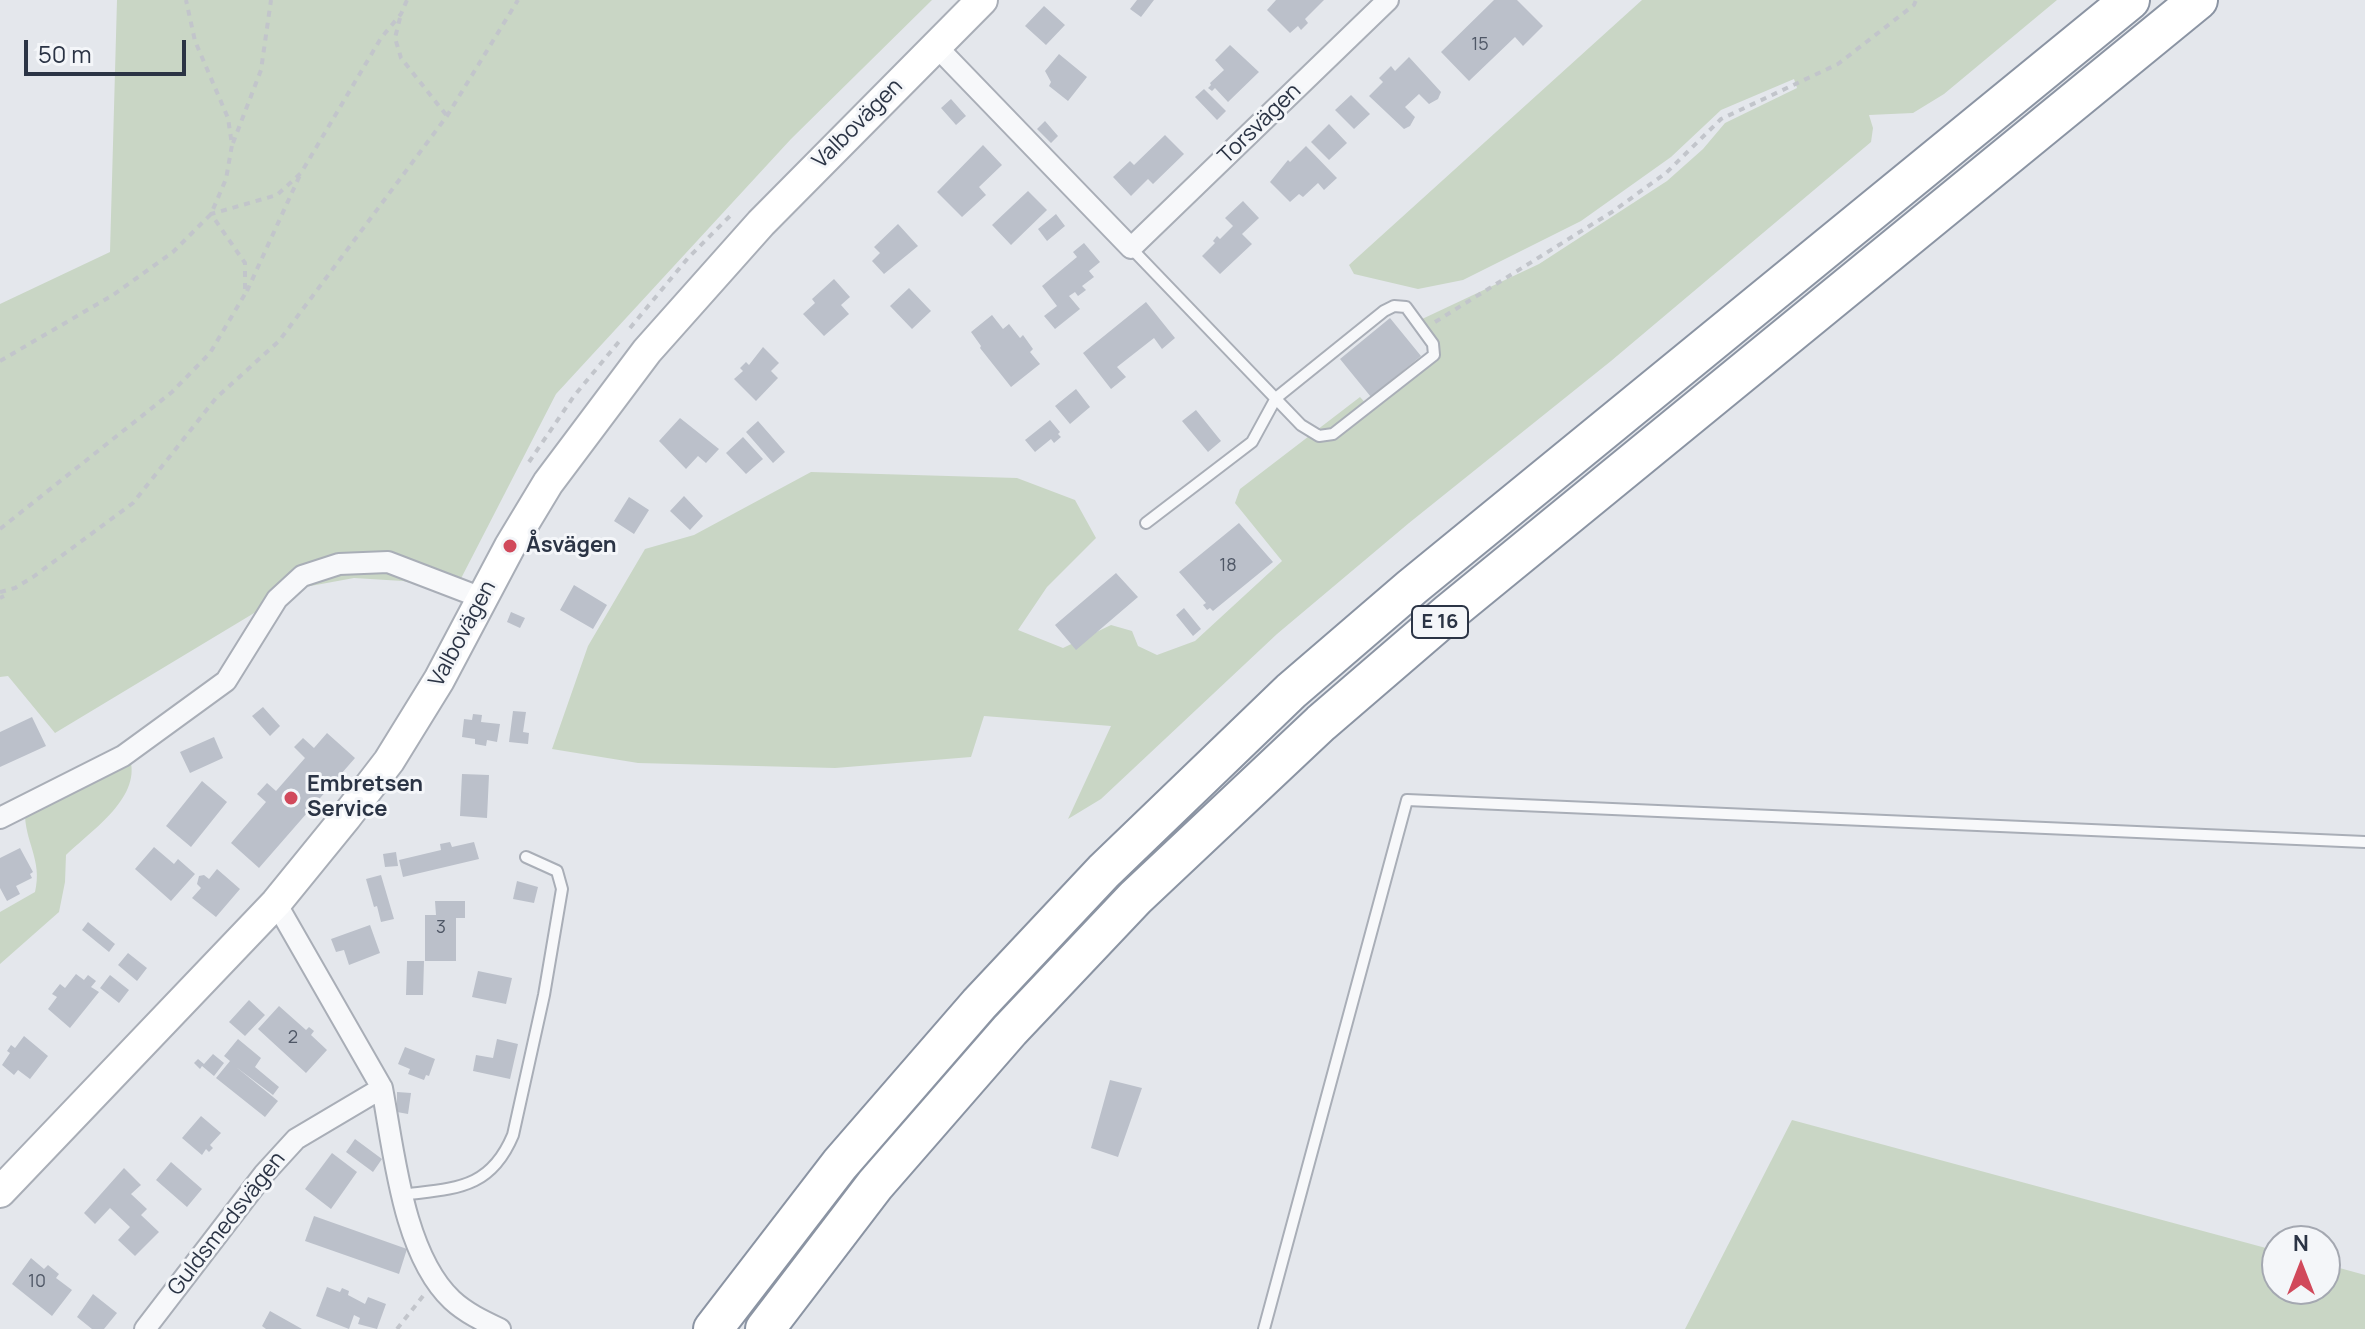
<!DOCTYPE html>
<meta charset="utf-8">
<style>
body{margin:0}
#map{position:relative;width:2365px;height:1329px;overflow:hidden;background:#e4e7ec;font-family:Manrope,sans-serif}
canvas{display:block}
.north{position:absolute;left:2261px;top:1225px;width:80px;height:80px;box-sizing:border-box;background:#f4f6f9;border:2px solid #a4a8b1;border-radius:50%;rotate:0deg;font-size:22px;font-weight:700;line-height:32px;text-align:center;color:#2b3445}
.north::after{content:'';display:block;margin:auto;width:28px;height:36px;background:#d1495b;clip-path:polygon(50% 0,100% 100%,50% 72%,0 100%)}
.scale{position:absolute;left:24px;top:40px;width:162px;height:36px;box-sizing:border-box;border:4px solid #2b3445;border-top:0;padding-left:10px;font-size:24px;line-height:28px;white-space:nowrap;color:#2b3445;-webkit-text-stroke:6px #f4f6f9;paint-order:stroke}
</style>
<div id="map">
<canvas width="2365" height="1329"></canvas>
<div class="north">N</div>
<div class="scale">50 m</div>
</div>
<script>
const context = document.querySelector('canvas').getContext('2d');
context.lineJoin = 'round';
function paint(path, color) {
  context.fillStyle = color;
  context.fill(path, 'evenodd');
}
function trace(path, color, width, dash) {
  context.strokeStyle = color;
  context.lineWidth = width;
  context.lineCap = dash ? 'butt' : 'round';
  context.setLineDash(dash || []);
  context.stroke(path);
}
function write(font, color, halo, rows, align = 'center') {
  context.font = font + ' Manrope,sans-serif';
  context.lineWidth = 6;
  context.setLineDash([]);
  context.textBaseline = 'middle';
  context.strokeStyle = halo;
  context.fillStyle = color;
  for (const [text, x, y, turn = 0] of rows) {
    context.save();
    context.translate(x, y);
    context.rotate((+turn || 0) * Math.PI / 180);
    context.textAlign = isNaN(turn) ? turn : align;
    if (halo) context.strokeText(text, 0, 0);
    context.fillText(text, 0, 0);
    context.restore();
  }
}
paint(new Path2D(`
 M117,0h815l-141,139 -235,255 -103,200 -50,-13 -49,-3 -60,11 -239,144 -47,-57 -8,1v-373l110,-52z
 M1642,0h415l-113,94 -31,19 -44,2 4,13 -2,14 -260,219 -202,162 -132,111 -176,165 -33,20 43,-93 -127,-10 -13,41 -136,11 -197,-5 -86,-14 36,-103 57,-97 49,-14 117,-63 206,6 58,22 21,38 -49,49 -29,43 45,18 48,-23 21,6 6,15 19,9 38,-14 87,-80 -47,-58 5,-14 120,-92 10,11 68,-56 -18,-32 119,-56 128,-83 36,-32 22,-26 72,-35 -3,-9 -73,31 -50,47 -90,64 -118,59 -45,9 -64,-15 -5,-9z
 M129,756c15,40 -37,74 -63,99l-1,27 -6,30 -59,52v-52l35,-20c8,-32 -11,-51 -10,-81z
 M1792,1120l485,131v38h48v-25l40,11v54h-680z`), '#c9d6c5');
paint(new Path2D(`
 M1137,0h17l-13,17 -11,-8z
 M1276,0h48l-19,19 3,4 -7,7 -3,-4 -8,7 -23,-23z
 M1494,0h23l26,26 -20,20 -8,-9 -46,44 -28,-29z
 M1044,6l21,19 -19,20 -21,-19z
 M1230,45l29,27 -31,30 -13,-14 -3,3 -4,-3 3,-3 -1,-2 14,-13 -9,-10z
 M1059,54l28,23 -19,24 -19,-15 2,-4 -6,-11z
 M1409,57l32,35 -3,7 -9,5 -10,-10 -14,13 10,10 -5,9 -6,3 -35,-33 14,-14 -4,-4 12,-12 4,5z
 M1204,89l22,22 -9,9 -22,-23z
 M1351,95l19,19 -16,15 -19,-19z
 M951,99l15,17 -10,9 -15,-17z
 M1045,121l13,15 -7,7 -14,-14z
 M1329,124l18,19 -18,17 -18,-18z
 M1165,135l19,19 -31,30 -5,-5 -17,17 -18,-19 17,-16 4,4z
 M983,145l19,20 -23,22 7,8 -24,22 -25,-25z
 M1306,146l31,32 -13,12 -6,-7 -15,14 -4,-3 -9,8 -20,-20 18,-22 2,2z
 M1028,191l19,19 -36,35 -19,-20z
 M1243,201l16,17 -17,16 10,10 -32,30 -18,-18 13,-13 -2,-2 4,-5 3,3 13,-13 -8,-8z
 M1056,214l9,12 -18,15 -9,-12z
 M898,224l20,22 -34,28 -12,-13 8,-8 -6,-6z
 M1084,243l16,19 -11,9 5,6 -12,9 4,4 -8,6 -3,-4 -6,4 11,13 -25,20 -11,-13 13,-10 -15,-20 35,-29 -4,-5z
 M834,279l16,18 -9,8 8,9 -25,22 -21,-22 12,-11 -3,-4z
 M909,288l22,23 -19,18 -22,-23z
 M1146,302l29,36 -13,11 -8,-11 -37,29 9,10 -15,12 -28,-36z
 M992,315l11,14 6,-5 11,14 3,-3 10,14 -3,3 10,12 -29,23 -31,-39 1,-2 -10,-14z
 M1390,318l31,38 -50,41 -31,-38z
 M763,347l16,16 -8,8 7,7 -22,23 -22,-22 9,-8 -3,-3 6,-6 3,3z
 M1076,389l14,18 -20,17 -15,-18z
 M1196,410l25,31 -13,11 -26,-31z
 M680,418l39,31 -13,14 -8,-7 -12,13 -27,-28z
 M1050,420l10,12 -2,2 3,3 -7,6 -3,-4 -16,13 -10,-12z
 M758,421l27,31 -12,11 -27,-31z
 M743,437l20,22 -17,15 -20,-21z
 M684,496l19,20 -13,14 -20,-19z
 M629,497l20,13 -15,24 -20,-13z
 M1239,523l34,39 -60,49 -3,-3 -3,2 -4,-5 3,-2 -27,-31z
 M1116,573l22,24 -62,53 -21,-25z
 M574,585l33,20 -14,24 -33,-19z
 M1184,608l17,21 -8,7 -17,-21z
 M511,612l14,6 -5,10 -13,-6z
 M263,707l17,19 -10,10 -18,-20z
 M513,711l13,1 -3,20 6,1 -1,11 -19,-2z
 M473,714l9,1 -1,7 19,2 -3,18 -10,-2 -1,6 -11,-2v-5l-13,-2 2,-18 8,1z
 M32,717l14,29 -46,21v-35z
 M327,733l28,25 -96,110 -28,-25 35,-41 -9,-8 10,-11 9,8 29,-33 -11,-11 9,-9 11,10z
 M214,737l9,21 -33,15 -10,-21z
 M462,774l27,1 -2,43 -27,-2z
 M202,781l25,21 -36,45 -25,-21z
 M450,842l2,5 22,-5 5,17 -76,18 -4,-17 42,-10 -1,-6z
 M154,847l20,17 4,-5 17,15 -24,27 -36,-32z
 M20,848l13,24 -3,2 2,4 -16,8 4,8 -13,7 -7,-13v-30z
 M396,852l2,14 -13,1 -2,-13z
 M217,869l23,20 -24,28 -24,-19 9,-10 -4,-4 2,-8 5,-1 5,4z
 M381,875l13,44 -13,3 -4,-16 -3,1 -8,-28z
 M517,881l21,6 -4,16 -21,-4z
 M435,901h30v17h-9v43h-31v-46h11z
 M88,922l27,22 -6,8 -27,-22z
 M370,925l10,28 -31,12 -5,-15 -8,2 -5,-13z
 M128,953l19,15 -10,13 -19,-16z
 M407,961h17l-1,34h-17z
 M478,971l34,7 -6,26 -34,-7z
 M76,974l8,6 4,-5 8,6 -5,6 8,5 -29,36 -22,-19 9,-12 -5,-3 8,-10 5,4z
 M110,975l19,15 -10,13 -19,-15z
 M249,1000l16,15 -20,21 -16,-14z
 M279,1006l27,24 3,-3 5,4 -3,4 16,15 -21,23 -48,-44z
 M24,1036l24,20 -18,23 -12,-9 -4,5 -12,-10 8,-12 -3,-2 4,-6 4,3z
 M238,1039l23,19 -6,9 24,20 -6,8 -37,-28 42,34 -13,16 -49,-39 14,-17 -6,-5z
 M497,1039l21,5 -8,35 -37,-8 3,-16 17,3z
 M405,1047l30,12 -6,17 -3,-1 -2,5 -16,-6 2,-5 -12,-5z
 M213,1054l11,9 -10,13 -12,-10 -2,3 -6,-6 4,-4 6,5z
 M1110,1080l32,8 -24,69 -27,-9z
 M397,1092l14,1 -3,21 -11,-2z
 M201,1116l20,17 -11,12 3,3 -4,4 -3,-3 -4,6 -20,-17z
 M355,1139l27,20 -9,13 -27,-20z
 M332,1153l25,19 -26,37 -26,-20z
 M171,1162l31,27 -15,18 -31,-27z
 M124,1168l17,17 -10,9 16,15 -6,6 18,17 -24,24 -17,-16 12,-13 -20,-19 -15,16 -11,-11z
 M314,1216l93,33 -8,25 -94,-33z
 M31,1258l13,11 4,-4 11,9 -3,4 16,12 -20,26 -40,-32z
 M327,1287l13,5 2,-4 7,3 -1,4 17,9 3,-7 18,7 -9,25 -19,-5 2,-6 -6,-3 -5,14 -33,-13z
 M93,1294l24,19 -13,16h-12l-15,-12z
 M270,1311l32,18h-36l-4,-3z`), '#bbc0ca');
const lane = new Path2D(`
 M1131,248l170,177 18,11 14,-2 101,-79 -1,-11 -27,-37 -12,-1 -10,5 -108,87 -24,44 -106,81
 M402,1195c53,-7 88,-5 111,-60l31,-140 18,-106 -5,-18 -31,-14
 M1264,1329l143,-529 958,42`);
const street = new Path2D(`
 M936,46l195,202 257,-248
 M0,818l123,-62 103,-75 51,-82 25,-23 37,-12 49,-2 94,36
 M382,1088c12,63 21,166 70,212 14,13 31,21 48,29
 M145,1329l119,-155 32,-35 86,-51 -106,-185`);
const secondary = new Path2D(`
 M0,1192l276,-289 70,-86 43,-56 50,-81 71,-134 38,-63 99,-132 114,-128 221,-223`);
const highway = new Path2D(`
 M713,1329l127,-165 139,-160 125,-133 187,-180 121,-104 718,-587
 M765,1329l110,-144 135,-155 125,-132 186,-175 129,-111 748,-612`);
trace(lane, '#a9aeb7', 14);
trace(street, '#a9aeb7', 24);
trace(secondary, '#a9aeb7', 34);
trace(highway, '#8b94a3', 42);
trace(new Path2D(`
 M400,18l-5,20 6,20 46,58
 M233,143l28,-73 10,-70
 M247,291l53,-116
 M1435,322l177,-110 54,-39 55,-54 117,-55 76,-59 2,-5
 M630,328l58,-70 45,-45
 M0,361l113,-66 60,-43 38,-38 15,-35 6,-34 -4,-27 -33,-77 -9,-41
 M529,462l45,-66 48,-58
 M0,529l172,-137 38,-39 35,-59v-31l-34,-49 66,-19 24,-22 80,-135 20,-24 6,-14
 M0,592l15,-4 18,-11 100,-74 83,-105 63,-57 168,-225 71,-116
 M0,598l4,-2
 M397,1329l26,-33`), '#c2c5cb', 4, [6, 6]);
trace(lane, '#f7f8fa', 10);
trace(street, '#f7f8fa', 20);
trace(secondary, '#fff', 30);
trace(highway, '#fff', 38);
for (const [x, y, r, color] of [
 [510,546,8,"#d1495b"],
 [291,798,8,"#d1495b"]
]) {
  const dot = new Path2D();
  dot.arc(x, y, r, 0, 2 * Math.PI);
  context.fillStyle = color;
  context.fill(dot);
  trace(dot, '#f4f6f9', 3);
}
write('18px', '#4f5766', null, [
 ["15",1480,45],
 ["18",1228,566],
 ["3",441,928],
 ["2",293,1038],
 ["10",37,1282]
]);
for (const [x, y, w] of [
 [1440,622,56]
]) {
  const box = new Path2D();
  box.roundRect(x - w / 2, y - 16, w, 32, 6);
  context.fillStyle = '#f4f6f9';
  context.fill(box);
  trace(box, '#2b3445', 2);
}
write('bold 20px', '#2b3445', null, [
 ["E 16",1440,622]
]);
write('22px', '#2b3445', '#f4f6f9', [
 ["Valbovägen",858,124,-45],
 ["Torsvägen",1260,124,-44],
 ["Valbovägen",463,634,-62],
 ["Guldsmedsvägen",227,1224,-52]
]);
write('bold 22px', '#2b3445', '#f4f6f9', [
 ["Åsvägen",526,546],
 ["Embretsen",307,785],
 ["Service",307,810]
], 'left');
</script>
